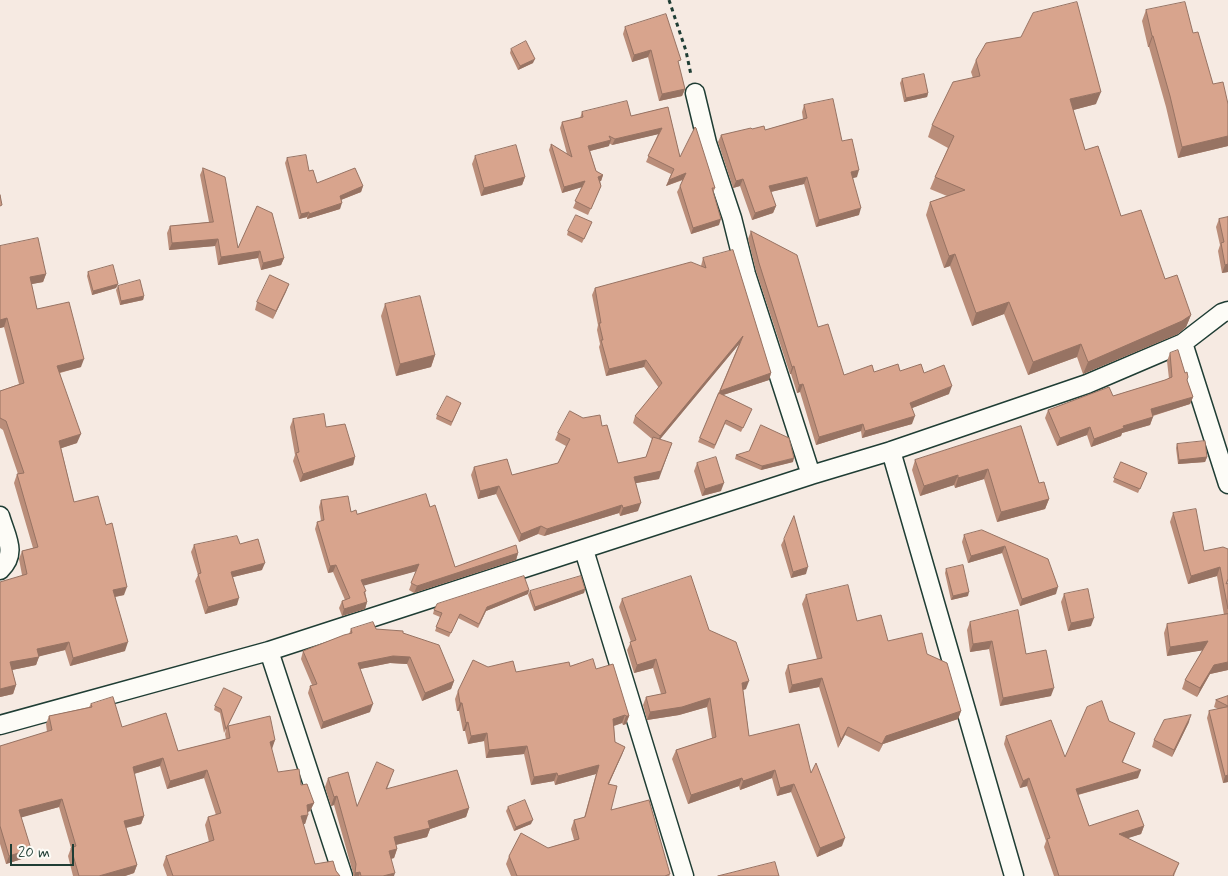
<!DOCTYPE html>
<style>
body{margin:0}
#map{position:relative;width:1228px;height:876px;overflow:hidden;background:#f6eae2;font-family:Mynerve,sans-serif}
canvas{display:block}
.scale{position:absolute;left:10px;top:844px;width:64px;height:22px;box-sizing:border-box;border:2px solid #1f3d34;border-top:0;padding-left:6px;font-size:15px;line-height:18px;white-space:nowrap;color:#1f3d34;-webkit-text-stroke:4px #fdfcf7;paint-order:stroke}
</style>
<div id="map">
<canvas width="1228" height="876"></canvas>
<div class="scale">20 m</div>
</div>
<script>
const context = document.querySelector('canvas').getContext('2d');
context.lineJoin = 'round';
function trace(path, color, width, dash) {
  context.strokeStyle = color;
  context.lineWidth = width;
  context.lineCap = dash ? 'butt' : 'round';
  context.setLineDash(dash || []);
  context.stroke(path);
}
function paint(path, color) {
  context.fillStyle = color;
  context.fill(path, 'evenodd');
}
const street = new Path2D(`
 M695,93l12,50 25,75 14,56 65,201
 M1183,343l45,141
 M891,451l123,425
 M0,516c6,21 18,37 0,54
 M584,550l100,326
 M269,651l74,225
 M0,725l269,-74 542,-176 80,-24 196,-67 96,-41 39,-30 6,-2`);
trace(street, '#1f3d34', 21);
trace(new Path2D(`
 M669,0l17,51 5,24`), '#1f3d34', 3, [4, 4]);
trace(street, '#fdfcf7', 18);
paint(new Path2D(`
 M1146,10l47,23 20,51 15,20v42l-50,12 -12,-51 -17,-60h-1l-6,-26z
 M625,27l54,39 6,23 -3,7 -23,5 -11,-44 -16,5 -9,-28z
 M511,49l22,14 -15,7 -8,-17z
 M976,60l120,44 -23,6 12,40 36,66 44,63 26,36 -5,12 -8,7 -95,40 -6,-17 -49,18 -24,-61 -32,12 -22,-60 -6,2 -18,-53 4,-13 17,-6 -17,-7 5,-12 13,-29 -20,-11 4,-12 41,-47 -2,-6z
 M902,79l26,14 -1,4 -23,5 -4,-19z
 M804,105l38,36 15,36 -4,1 6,37 -43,12 -12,-43 -33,8 5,14 -3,7 -21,7 -12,-34 -7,2 -15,-46 3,-7 31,-6 13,1 38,-11 -1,-7z
 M668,107l12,50 35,31 -2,5 6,32 -28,9 -14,-42 6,-12 -17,6 5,-12 -25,-12 12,-28 -46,11 -3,-2v3l-19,5 6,20 7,4 -2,6h-1l1,5 -13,29 -15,-7 9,-21 -20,6 -13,-43 2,-6 16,10 -7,-26 2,-6 18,-4 2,-6 49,4z
 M475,156l50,21 -3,8 -41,11 -9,-32z
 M287,158l22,13 8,12 46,3 -2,6 -20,8 -1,9 -33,10v-2l-8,2 -14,-56z
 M203,168l35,80 19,-42 27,52 -3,7 -20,5 -3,-12 -40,7 -3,-19 -46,4 -2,-17 3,-7 39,-4 -9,-47z
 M1228,217v55l-6,1 -4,-22 2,-6 -4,-18 3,-8z
 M590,226l-8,17 -15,-8 1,-4z
 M751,231l67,96 26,48 30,-3 26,-1 24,2 25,21 -37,14v16l-50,14 -1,-7 -45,14 -16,-53 -3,1 -6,-19h-1l-34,-103 -8,-32z
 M0,246l46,28 -3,8 -12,2 6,25 44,58 -21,6 17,70 -16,5 13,54 50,93 -9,2 10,54 -55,15 -5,-16 -26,6 -3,9 -24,5 4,15 -3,9 -13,3 22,-122 -3,-16 3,-8 11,-3 -19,-65 3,-9h1l-15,-44 -3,-2v-37l19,-7 -15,-57 -4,1z
 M703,258l68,115 -2,7 -46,15 27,18 -9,19 -16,-8 -11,25 -16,-7 41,-98 -79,95 -1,40 -23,4 2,28 -18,5 -1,-3 -75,23 -6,-2 -19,8 -23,-48 -18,5 -7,-24 3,-8 38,8 46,-12 8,-17 -11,-6 3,-7 25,-15 19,8 16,37 28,-6 6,-18 -19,-16 2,-7 24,-28 -15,-21 -38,9 -7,-29 1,-3 -3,-14 1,-5 -6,-30 3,-7 106,-22z
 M88,272l30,12 -2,4 -24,7 -5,-19z
 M289,284l-16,35 -18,-9 2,-8z
 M118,286l26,10 -1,4 -23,5 -4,-15z
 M385,304l50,51 -4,12 -35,9 -15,-60z
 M1170,353l17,27 6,17 -3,7 -37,12 -3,9 -28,8 -1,3 -30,11 -4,-12 -30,11 -12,-28 3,-8 65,-14 52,-16 4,-1 -2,-18z
 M461,403l-10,23 -15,-7 1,-4z
 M293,419l33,8 29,30 -2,8 -53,17 -7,-21 2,-6 -5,-28z
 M1021,426l18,57 10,16 -4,10 -48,13 -13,-43 -29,9 -1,-3 -34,11 -8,-26 3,-10z
 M1177,444l30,13 -2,5 -27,2 -2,-16z
 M736,455l57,7 -32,8 -26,-11z
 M1121,462l26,11 -9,20 -25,-11z
 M697,463l24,28 -19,5 -8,-25z
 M321,500l36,14 73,-7 25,60 63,-14 -2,7 -102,33 -5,-3 7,-19 -52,14 3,17 -2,7 -23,7 -3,-8 3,-7 3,-1 -12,-28 -5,1 -13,-44 2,-7 4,-1 -2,-14z
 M1173,513l31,38 24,-2v32l-1,3 1,-1v87l-18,4 -13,23 -15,-8 3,-9 18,-30 -36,6 -3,-23 3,-9 57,-9 -7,-39 -29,8 -18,-62z
 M964,535l84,24 8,35 -36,12 -18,-53 -34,10 -6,-21z
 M784,539l22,35 -15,4 -10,-33z
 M240,544l22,26 -29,7 4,28 -32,9 -10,-33 3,-6 -7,-23 3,-7z
 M946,569l22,27 -17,4 -6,-27z
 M585,589l-1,4 -50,18 -6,-16 2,-4z
 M529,590l-1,4 -42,17 -8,17 -20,-10 -9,19 -14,-6 5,-14 -7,-3 1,-4z
 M1064,594l27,32 -23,5 -7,-29z
 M806,595l51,26 31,20 39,13 34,57 -3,8 -75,25 -4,8 -34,-17 -7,13 -19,-61 -30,6 -4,-20 3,-8 29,-6 -15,-55z
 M622,599l87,31 37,59 -3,1 6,46 62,37 31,73 -25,11 -26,-65 -14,4 -5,-18 -32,12 -1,-4 -51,18 -16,-45 4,-9 36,-12 -5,-31 -28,8 -32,5 -4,-15 3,-8 15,-3 -8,-26 -19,5 -7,-23 4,-8 -12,-35z
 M970,622l56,32 25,42 -51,10 -11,-57 -19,3 -3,-22z
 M351,629h25l27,4 51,48 -3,8 -29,12 -15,-37 -17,-1 -30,6 10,43 -49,17 -13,-36 2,-7 2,-1 -11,-26 2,-8 46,-17z
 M570,666l26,3 33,47 -3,8 -3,1 -1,-2 -8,3 1,16 10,5 -16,37 2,26 59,66h-159l-5,-12 3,-8 39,-8 26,-8 -3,-11 3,-9 10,-2 12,-44 -41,11 -1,-4 -23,4 -7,-31 -38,4 -2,-17 -16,3 -3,-13h-2l-4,-20h-2l-2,-12 3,-8 30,-24 28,5z
 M1228,696v86l-5,1 -16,-65 2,-7 9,-2 -4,-2 2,-7z
 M242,697l-14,29 47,14 -4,9 7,23 23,13 13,18 -4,8 -2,1 -3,12h-2l12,40 21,7 4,5h-173l-4,-11 3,-9 43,-14 -4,-17 3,-8 8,-2 -12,-37 -37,11 -7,-23 -26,8 10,42 -3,8 -15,4 11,37 -3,8 -9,3h-52l-5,-20 3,-8 -12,-41 -38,10 7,40 -22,7 -6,-20v-98l47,-14 -1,-8 3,-8 40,-9 2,-3 31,23 56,24 48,-12 -1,-5 1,-5 -2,4 -4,-20 -6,-3 1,-4z
 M1109,721l26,12 -12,29 15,16 -60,17 11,31h55l-3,8 -14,4 52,25 -5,13h-120l-10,-29 2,-6 -19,-55 -7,2 -16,-44 2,-8 59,21z
 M1189,722l-17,35 -20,-10 2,-7z
 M328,778l29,28 34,-27 -4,10 82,19 -3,9 -36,12 -3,8 -31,8 1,4 -3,9 -3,1 3,17h-41v-3l-19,-68 -3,1 -6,-19z
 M508,807l23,17 -17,7 -8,-20z`), '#ba8d79');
paint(new Path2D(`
 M1152,36h1l-4,11h-1z
 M651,50l-3,7 -16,5 2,-7z
 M535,59l-2,4 -15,7 2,-4z
 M685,89l-3,7 -23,5 3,-7z
 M1101,92l-5,12 -30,8 4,-13z
 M928,93l-1,4 -23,5 2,-4z
 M662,128l-3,6 -47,11 3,-6z
 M1228,136v10l-50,12 4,-11z
 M611,140l-2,6 -23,6 2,-6z
 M859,170l-2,7 -8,2 2,-7z
 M686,173l-2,6 -18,7 3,-6z
 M603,175l-2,6 -5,2 2,-6z
 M525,177l-3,8 -41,11 3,-8z
 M807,177l-3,7 -38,9 3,-7z
 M743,179l-3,7 -7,2 3,-7z
 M585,181l-3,6 -20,6 2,-6z
 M363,186l-2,6 -23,9 2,-5z
 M342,203l-2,6 -33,10 2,-5z
 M776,206l-3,7 -21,7 3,-7z
 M861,208l-2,7 -43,12 3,-7z
 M309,212l-2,5 -8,2 2,-5z
 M721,219l-2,6 -28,9 2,-6z
 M218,239l-3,7 -46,4 3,-7z
 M260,251l-2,7 -40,7 3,-8z
 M955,254l-5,12 -6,2 5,-12z
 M284,258l-3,7 -20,5 2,-7z
 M1228,264v8l-6,1 3,-8z
 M46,274l-3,8 -16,3 3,-8z
 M118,284l-2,4 -24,7 1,-4z
 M289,284l-3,8 -13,27 3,-8z
 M144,296l-1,4 -23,5 1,-4z
 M1009,302l-5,12 -32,12 4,-13z
 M1191,315l-5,12 -8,7 -95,40 5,-12z
 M7,318l-3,9 -4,1v-8z
 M743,336l-3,7 -83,100 3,-7z
 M1081,344l-4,13 -49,18 5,-13z
 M435,355l-4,12 -35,9 4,-12z
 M84,359l-3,8 -27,7 3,-8z
 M646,360l-2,7 -38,9 3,-7z
 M794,366l-3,8h-1l2,-7z
 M771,373l-2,7 -52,17 3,-6z
 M803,384l-3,8 -3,1 2,-8z
 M952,386l-3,8 -42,16 3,-7z
 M1193,397l-3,7 -42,13 3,-8z
 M915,416l-3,8 -50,14 3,-7z
 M1153,417l-3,8 -28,8 -1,3 -30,11 3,-8 29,-13z
 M863,424l-2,7 -45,14 3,-8z
 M1090,427l-3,8 -30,11 3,-8z
 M81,434l-4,9 -21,7 3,-9z
 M672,443l-13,36 -28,5 3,-7z
 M355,457l-2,8 -53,17 3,-8z
 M1207,457l-2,5 -27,2 1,-4z
 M794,458l-1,4 -32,8 1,-4z
 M988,469l-4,10 -29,9 3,-10z
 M958,475l-4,10 -34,11 4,-10z
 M724,483l-3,8 -19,5 3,-7z
 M499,486l-3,8 -18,5 2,-8z
 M1049,499l-4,10 -48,13 4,-10z
 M641,503l-3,8 -18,5 3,-8z
 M622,505l-3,8 -75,23 3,-7z
 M541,526l-3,8 -19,8 2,-8z
 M1005,546l-3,7 -34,10 3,-7z
 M518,553l-2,7 -102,33 3,-7z
 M265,563l-3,7 -33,8 2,-6z
 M419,564l-2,7 -58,16 2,-7z
 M336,565l-3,7 -5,1 2,-7z
 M808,567l-2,7 -15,4 2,-6z
 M1220,567l-3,9 -29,8 3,-8z
 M127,587l-3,8 -15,3 4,-8z
 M1058,587l-2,7 -36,12 2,-7z
 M585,589l-1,4 -50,18 1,-4z
 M529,590l-1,4 -42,17 -8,17 9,-21z
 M969,592l-1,4 -17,4 2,-4z
 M239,598l-2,7 -32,9 3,-7z
 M367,602l-2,7 -23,7 2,-7z
 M1094,618l-3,8 -23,5 3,-8z
 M992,641l-3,8 -19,3 3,-8z
 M1208,641l-3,9 -38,6 3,-9z
 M69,642l-4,8 -28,7h2l-3,8 -29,6 3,-9 27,-13z
 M128,642l-3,9 -55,15 3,-8z
 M393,656l17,1 -3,7 -17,-1 -35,7 3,-7z
 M656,659l-3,9 -19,5 3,-8z
 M1228,662v8l-18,4 -13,23 3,-9 14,-23z
 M822,678l-3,9 -30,6 3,-8z
 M454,681l-3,8 -29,12 3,-8z
 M749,681l-3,8 -7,2 3,-8z
 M16,685l-3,9 -13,3v-8z
 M1054,688l-3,8 -51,10 3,-8z
 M710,698l-3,9 -28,8 -32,5 3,-8z
 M460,703h2l-3,8h-2z
 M373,704l-3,8 -49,17 2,-7z
 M961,711l-3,8 -75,25 -4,8 7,-16z
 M625,715l-3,8 -12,4 3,-8z
 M1191,715l-2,7 -17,35 2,-7z
 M626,716h3l-3,8 -3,1z
 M468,722l-3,9h-2l3,-8z
 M848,727l-3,8 -7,13 3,-8z
 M487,733l-3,8 -16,3 3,-8z
 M275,740l-3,9 -6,1 4,-8z
 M527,746l-3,8 -38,4 3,-8z
 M625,747l-3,8 -17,37 3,-8z
 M163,758l-3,8 -30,9 3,-8z
 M599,765l-3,9 -41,11 3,-9z
 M207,770l-3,8 -37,11 3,-8z
 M775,770l-3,8 -32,12 3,-9z
 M1141,770l-3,8 -65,18 3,-7z
 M557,773l-3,8 -23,4 3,-8z
 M1228,775v7l-5,1 2,-7z
 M742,778l-3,8 -51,18 3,-9z
 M1029,778l-2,8 -7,2 3,-7z
 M794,784l-3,8 -14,4 3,-8z
 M337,796l-3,9 -3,1 3,-9z
 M62,799l-3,8 -43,12 3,-9z
 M314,803l-4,8 -6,2 3,-8z
 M469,808l-3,9 -36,12 -3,8 -36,9 3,-9 34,-16z
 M308,815l-3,9 -7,1 3,-9z
 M144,816l-3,8 -20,5 3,-8z
 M533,820l-2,4 -17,7 2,-4z
 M1144,826l-3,8 -25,8 3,-8z
 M845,838l-3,8 -25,11 3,-9z
 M31,849l-3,8 -22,7 3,-8z
 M397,849l-3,9 -9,2 4,-9z
 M137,865l-3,8 -9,3h-26z
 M360,872l-1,4h-5l1,-3z
 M395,873l-1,3h-11z`), '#977363');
const building = new Path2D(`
 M1077,2l24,90 -31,7 15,51 13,-4 23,70 20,-6 24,69 12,-4 14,40 -9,6 -94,41 -7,-18 -48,18 -24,-60 -33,11 -21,-59 -6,2 -19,-54 35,-12 -30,-13 19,-41 -22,-11 21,-43 27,-6 -4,-16 10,-17 35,-6 12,-24z
 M1185,2l8,31 5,-1 15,52 10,-2 5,22v32l-46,11 -12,-51 -17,-60h-1l-6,-26z
 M666,14l15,46 -3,1 7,28 -23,5 -11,-44 -17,5 -9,-28z
 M526,41l9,18 -15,7 -9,-17z
 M924,74l4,19 -22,5 -4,-19z
 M833,99l9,42 10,-2 7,31 -8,2 10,36 -42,12 -12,-43 -38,9 7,20 -21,7 -12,-34 -7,2 -15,-46 30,-7 1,1 12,-3 1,4 42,-12 -3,-13z
 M627,101l4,15 37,-9 12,50 15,-30 1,1 19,60h-3l9,31 -28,9 -13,-42 6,-13 -17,7 5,-11 -26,-13 14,-28 -47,11 -6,-3 2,4 -23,6 8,25 7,4 -5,2 3,9 -10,23 -16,-8 10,-20 -21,6 -13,-43 21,13 -10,-35 21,-5 -1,-5z
 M516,145l9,32 -41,11 -9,-32z
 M306,155l3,16 4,-1 4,13 38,-15 8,18 -23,10 2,7 -33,11v-2l-8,2 -14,-56z
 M203,168l22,9 13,71 19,-42 15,7 12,45 -21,5 -3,-12 -39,6 -3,-18 -46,4 -2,-17 43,-4z
 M0,195l2,10 -2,1z
 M576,215l16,7 -8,17 -16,-8z
 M1228,217v47l-3,1 -4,-22 3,-1 -5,-23z
 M751,231l46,24 21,72 10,-3 16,51 28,-10 2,7 24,-8 2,7 21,-7 3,9 20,-8 8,21 -42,17 5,13 -50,15 -2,-7 -44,13 -16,-53 -4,1 -5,-19 -2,1 -33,-104z
 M38,238l8,36 -16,3 7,32 32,-7 15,57 -27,7 24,68 -22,7 15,61 24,-6 8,29 6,-2 15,64 -14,3 15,52 -55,16 -4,-16 -32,7 2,8 -29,5 6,23 -16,4v-107l27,-8 -5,-23 16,-4 -21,-73 7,-1 -18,-52 -6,-3v-27l24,-8 -17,-65 -7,2v-74z
 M733,250l38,123 -51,18 23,-55 -83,100 -25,-20 27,-33 -16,-23 -37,9 -8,-29h2l-4,-17h2l-6,-35 96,-26 15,6 -3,-10z
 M113,265l5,19 -25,7 -5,-19z
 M270,275l19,9 -13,27 -19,-9z
 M140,280l4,16 -23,5 -3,-15z
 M420,296l15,59 -35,9 -15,-60z
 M1178,350l7,23 2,-1 1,5 -1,3 6,17 -42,12 2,8 -30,9 1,2 -30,11 -4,-12 -30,11 -12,-28 61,-23 4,9 52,-16 7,-3 -2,-24z
 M719,393l33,16 -9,19 -17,-8 -11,25 -15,-7z
 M447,396l14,7 -9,19 -15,-7z
 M570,411l13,7 17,-3 2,11 5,-1 11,38 28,-6 7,-20 19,6 -11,28 -27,6 7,26 -18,5 -1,-3 -75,24 -6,-3 -20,8 -22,-48 -19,5 -6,-24 33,-8 5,16 46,-12 12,-24 -12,-6z
 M324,414l2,13 19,-3 10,33 -52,17 -7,-21 3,-1 -6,-33z
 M761,425l28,13 5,20 -32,8 -26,-11 13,-4z
 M1021,426l18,57 5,-1 5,17 -48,13 -13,-43 -30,9v-3l-34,11 -9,-26z
 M1205,441l2,16 -28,3 -2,-16z
 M716,457l8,26 -19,6 -8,-26z
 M1121,462l26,11 -7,16 -26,-11z
 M426,494l4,13 5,-2 20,62 61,-22 2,8 -101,33 -6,-3 8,-19 -58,16 5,11 -2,1 3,10 -23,7 -2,-8 8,-3 -14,-33 -6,1 -13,-44 7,-2 -3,-20 27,-4 3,16 5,-2 1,4z
 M1196,509l8,42 19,-4 5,2v30l-2,5 2,-1v26l-8,-42 -29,9 -18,-63z
 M794,516l14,51 -15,5 -9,-33z
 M982,530l66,29 10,28 -36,12 -17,-53 -34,10 -7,-21z
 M237,536l3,8 18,-5 7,24 -34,9 8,26 -31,9 -10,-33 3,-1 -7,-28z
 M963,565l6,27 -16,4 -7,-27z
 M524,576l5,14 -42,17 -8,17 -19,-10 -9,19 -15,-6 6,-14 -8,-3 3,-6z
 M581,576l4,13 -50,18 -5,-16z
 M691,576l18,54 27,12 13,39 -7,2 7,53 50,-12 12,49 5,-10 29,75 -25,10 -26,-64 -14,4 -5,-18 -32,11 -1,-3 -51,17 -15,-45 40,-13 -6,-39 -28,9 -32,5 -4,-15 20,-4 -10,-34 -19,6 -7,-23 6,-2 -14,-41z
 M848,585l9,36 24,-6 7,26 34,-8 5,21 20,9 14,48 -75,25 -4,8 -34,-17 -7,13 -19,-62 -30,7 -4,-20 34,-7 -16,-63z
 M1088,589l6,29 -23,5 -7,-29z
 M1018,610l8,44 20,-4 8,38 -51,10 -11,-57 -19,3 -3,-22z
 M1228,614v48l-14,3 -14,23 -15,-8 23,-39 -38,6 -3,-23z
 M373,622l3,7 27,2v2l36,12 15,36 -29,12 -15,-36 -17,-1 -35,7 15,41 -50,18 -13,-36 7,-2 -14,-33 41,-16 8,-2 -1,-4z
 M593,659l3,10 17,-5 16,52h-3l-1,-1 -12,4 2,23 10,5 -17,37 9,2 -6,24 38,-10 21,74 -5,2h-148l-8,-20 12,-23 27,15 31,-9 -5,-19 11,-3 14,-52 -41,11 -1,-3 -23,4 -7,-31 -38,4 -2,-17 -16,3 -3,-14 -2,1 -4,-20h-2l-2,-12 15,-31 15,7 25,-6 3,11 53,-10 1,4z
 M224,688l18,9 -16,32 -5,-20 -6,-3z
 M1228,696v10l-12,-6z
 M113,697l9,30 44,-14 12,38 52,-13 -2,-12 42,-10 5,24 -5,2 8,30 21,-3 2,16 6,-1 7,19 -7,2 1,10 -7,1 14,48 18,-3 3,10 4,5h-167l-7,-20 48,-16 -6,-23 13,-4 -14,-43 -37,11 -7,-23 -30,9 11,49 -20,5 13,44 -38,11h-20l-8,-28 5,-2 -14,-47 -43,11 12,39 -22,7 -9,-30v-80l52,-16 -3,-14 43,-9 -1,-3z
 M1102,701l7,20 26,12 -13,29 19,8 -65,19 13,37 49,-16 6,16 -25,8 60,29 -6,12 1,1h-115l-12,-37 3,-1 -21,-60 -6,3 -17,-45 45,-16 14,37 22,-50z
 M1228,707v68l-3,1 -16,-65z
 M1191,715l-17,35 -20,-10 10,-20z
 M377,762l17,8 -8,19 71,-19 12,38 -41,13 2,7 -36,9 3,12 -8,2 6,22 -12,3h-22l-1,-4 -5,1 1,-9 -19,-68 -3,1 -6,-19 20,-6 9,34z
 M525,800l8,20 -17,7 -8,-20z
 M775,862l4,14h-61z`);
paint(building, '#d8a48d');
trace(building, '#977363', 1);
</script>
